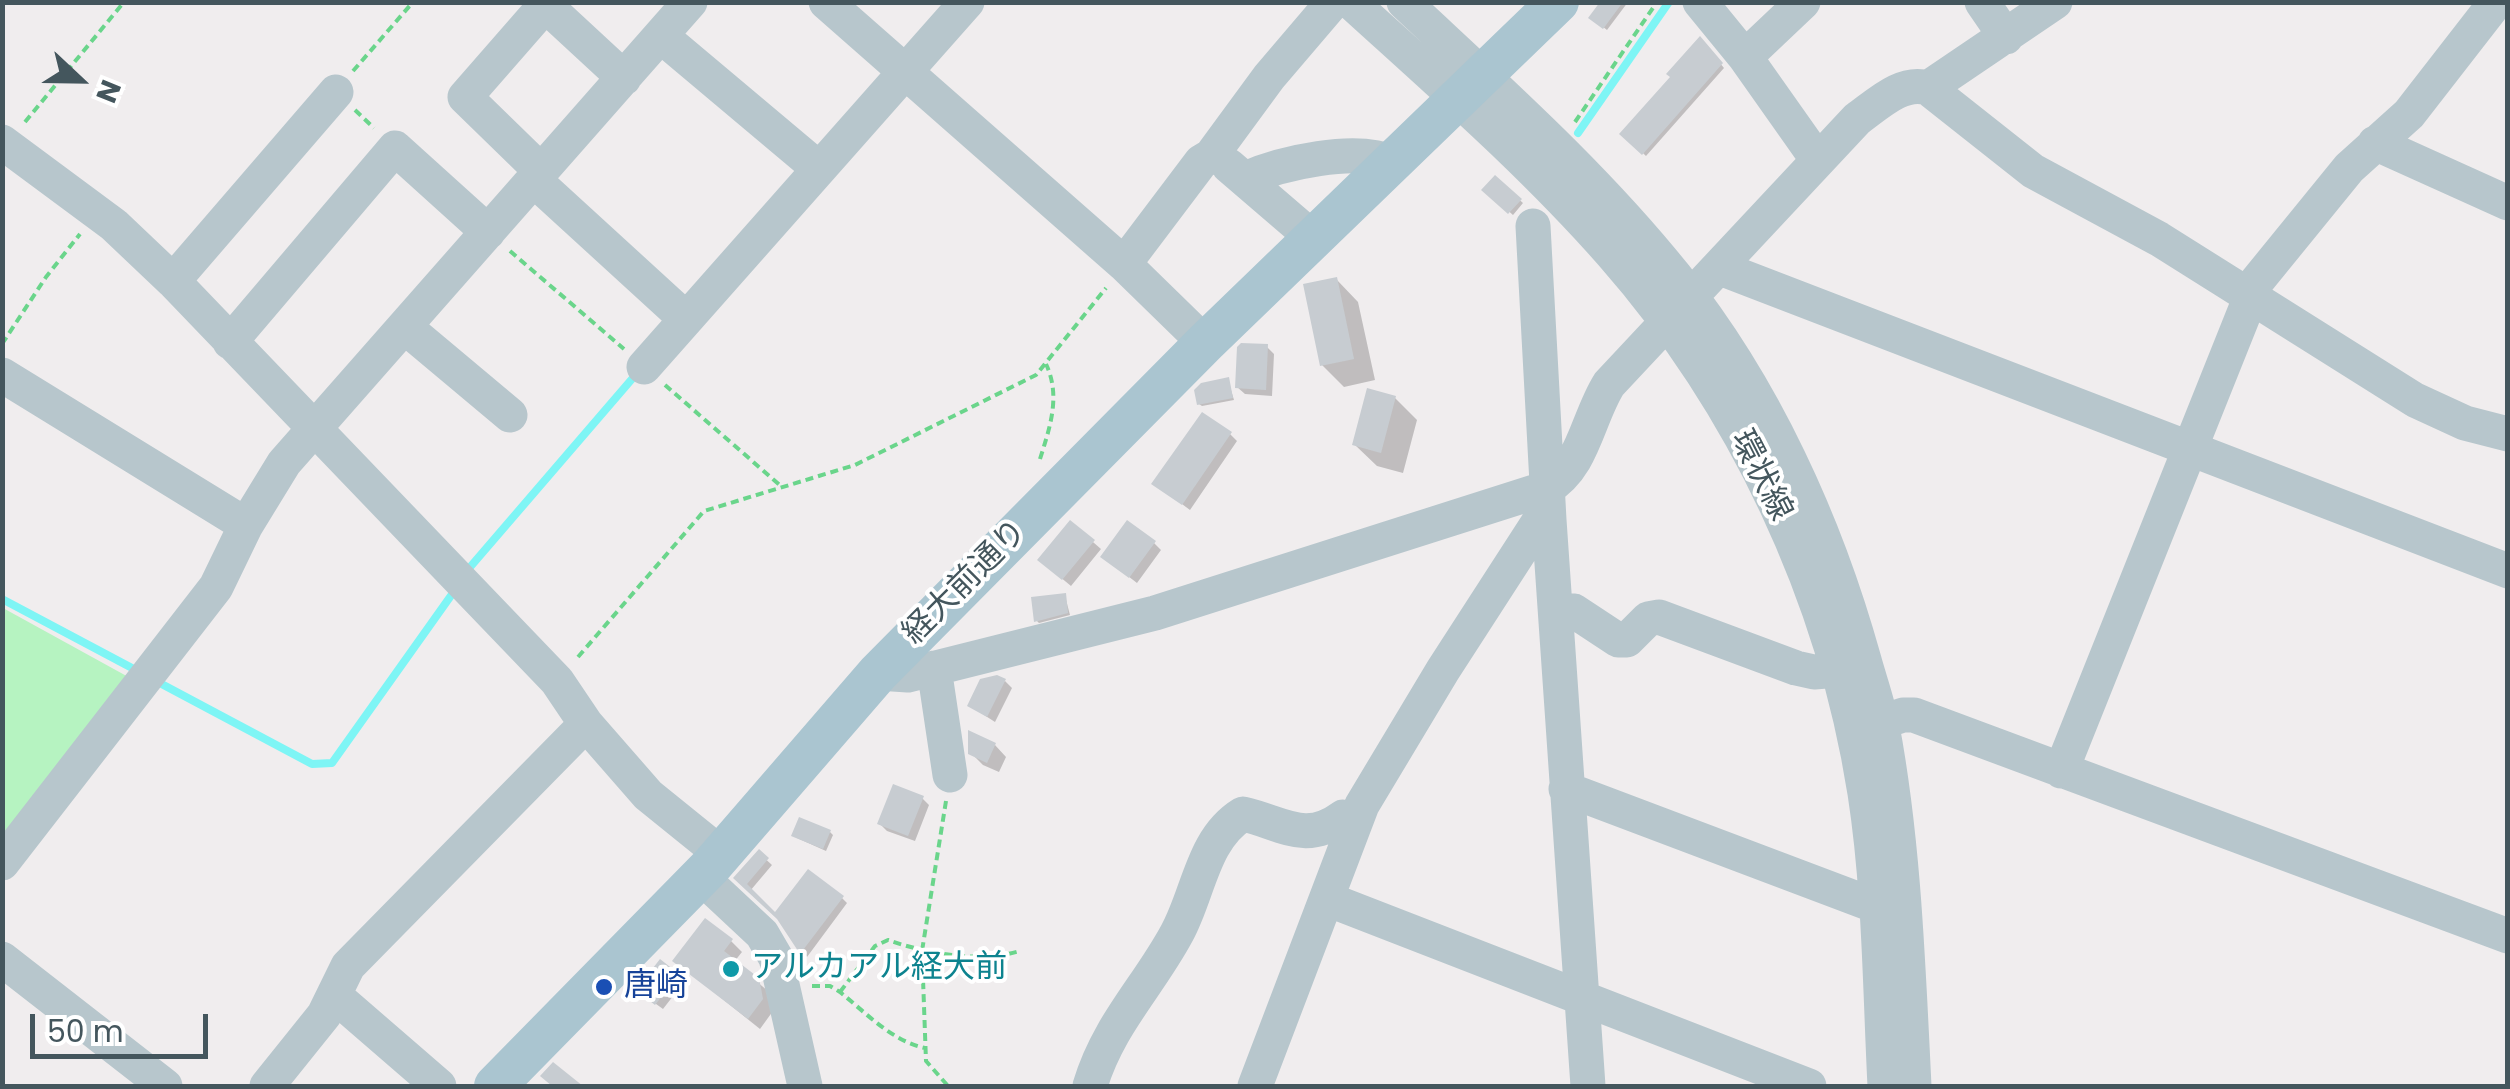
<!DOCTYPE html>
<meta charset="utf-8">
<style>
body{margin:0}
#map{position:relative;width:2510px;height:1089px;overflow:hidden;background:#f0edee;font-family:Poppins,sans-serif}
canvas{display:block}
.frame{position:absolute;inset:0;border:5px solid #44565d;pointer-events:none}
.north{position:absolute;left:30px;top:30px;width:100px;height:100px;-webkit-text-stroke:8px #fff;paint-order:stroke;rotate:112deg;font-size:28px;font-weight:700;line-height:40px;text-align:center;color:#44565d}
.north::after{content:'';display:block;margin:auto;width:35px;height:45px;background:#44565d;clip-path:polygon(50% 0,100% 100%,50% 72%,0 100%)}
.scale{position:absolute;left:30px;top:1014px;width:178px;height:45px;box-sizing:border-box;border:5px solid #44565d;border-top:0;padding-left:12px;font-size:30px;line-height:35px;white-space:nowrap;color:#44565d;-webkit-text-stroke:8px #fff;paint-order:stroke}
</style>
<div id="map">
<canvas width="2510" height="1089"></canvas>
<div class="frame"></div>
<div class="north">N</div>
<div class="scale">50 m</div>
</div>
<script>
const context = document.querySelector('canvas').getContext('2d');
context.lineJoin = 'round';
function paint(path, color) {
  context.fillStyle = color;
  context.fill(path, 'evenodd');
}
function trace(path, color, width, dash) {
  context.strokeStyle = color;
  context.lineWidth = width;
  context.lineCap = dash ? 'butt' : 'round';
  context.setLineDash(dash || []);
  context.stroke(path);
}
function write(font, color, halo, rows, align = 'center') {
  context.font = font + ' Poppins,"Noto Sans JP",sans-serif';
  context.lineWidth = 8;
  context.setLineDash([]);
  context.textBaseline = 'middle';
  context.strokeStyle = halo;
  context.fillStyle = color;
  for (const [text, x, y, turn = 0] of rows) {
    context.save();
    context.translate(x, y);
    context.rotate((+turn || 0) * Math.PI / 180);
    context.textAlign = isNaN(turn) ? turn : align;
    if (halo) context.strokeText(text, 0, 0);
    context.fillText(text, 0, 0);
    context.restore();
  }
}
paint(new Path2D(`
 M3,608l129,71 -129,168 -1,-239z`), '#b6f3c1');
paint(new Path2D(`
 M1603,2h25l-21,28 -15,-12z
 M1700,39l24,29 -78,88 -23,-22 50,-57z
 M1495,178l28,25 -10,12 -28,-25z
 M1337,280l21,22 17,78 -31,7 -22,-22z
 M1267,347l7,7 -2,42 -27,-2 -8,-7z
 M1228,380l6,20 -32,6 -3,-2z
 M1395,398l22,22 -14,53 -26,-7 -22,-21z
 M1230,434l7,7 -47,69 -35,-26z
 M1071,523l30,26 -30,37 -23,-19z
 M1154,543l7,7 -24,33 -26,-20z
 M1065,596l5,19 -31,8 -3,-3z
 M1005,681l7,7 -17,34 -25,-16z
 M995,745l11,12 -7,15 -16,-7 -12,-12z
 M922,798l7,7 -14,36 -28,-10 -7,-7z
 M830,832l3,3 -7,16 -29,-13z
 M759,853l13,12 -22,26 -13,-13z
 M842,898l5,5 -40,54 -27,-38z
 M731,941l11,11 -8,10 35,30 4,19 -13,18 -85,-68z
 M678,976l6,6 -21,27 -18,-13z`), '#0003');
trace(new Path2D(`
 M1578,133l91,-131
 M465,573l173,-201
 M2,599l130,69
 M156,681l156,83 20,-1 123,-173`), '#7ef5f5', 8);
paint(new Path2D(`
 M1600,2h23l-20,27 -15,-11z
 M1700,36l23,27 -81,92 -23,-21 51,-57 -4,-3z
 M1495,175l27,24 -14,15 -27,-24z
 M1337,277l17,82 -34,7 -17,-82z
 M1241,343l27,1 -2,46 -31,-2 2,-41z
 M1229,377l4,21 -36,7 -3,-15 7,-7z
 M1367,388l29,8 -15,57 -29,-8z
 M1202,412l30,20 -50,73 -31,-21z
 M1070,520l25,20 -33,40 -25,-20z
 M1127,520l29,21 -27,37 -29,-21z
 M1066,593l2,20 -34,9 -3,-25z
 M997,675l9,4 -19,38 -20,-11 13,-27z
 M968,730l28,13 -9,20 -19,-9z
 M893,784l31,12 -16,40 -31,-12z
 M799,817l32,13 -8,19 -32,-13z
 M759,849l10,9 -22,26 28,28 33,-43 36,27 -44,58 -23,-35 -44,-41z
 M705,918l28,21 -9,12 35,27 4,21 -15,20 -76,-58z
 M660,959l19,15 -24,31 -19,-15z
 M553,1062l30,24h-31l-12,-10z`), '#c7ccd1');
trace(new Path2D(`
 M353,71l60,-69
 M355,110l19,18
 M25,122l99,-120
 M1575,122l82,-120
 M510,251l114,98
 M2,344l44,-67 34,-43
 M665,385l117,102
 M1040,459c10,-32 21,-63 6,-95
 M578,657l126,-146 151,-46 181,-90 70,-87
 M946,801l-24,150 4,110 22,25
 M812,986h18l10,6c26,21 52,49 85,56
 M840,992l35,-46 13,-6c40,14 91,23 132,11`), '#6ad58b', 4, [8, 5]);
trace(new Path2D(`
 M826,2l298,262 81,79
 M1351,2c89,81 181,161 261,252 132,150 222,341 253,539 15,97 15,196 20,293
 M1404,2c94,88 191,174 271,274 89,111 151,247 189,384 6,22 14,43 18,66 22,118 26,240 32,360
 M1700,2l45,55 72,102
 M1982,2l24,35
 M545,5l79,73
 M661,36l157,132
 M1745,57l58,-55
 M1928,88l127,-86
 M2,142l112,83 59,56 384,400 29,43 -238,242 -24,49 -57,71
 M2375,143l133,60
 M1229,166l85,73
 M541,171l-76,-74 83,-95
 M1245,179c36,-16 111,-33 148,-16
 M534,180l152,139
 M1533,226l16,294 39,566
 M1124,264l77,-102 10,-6 58,-79 64,-75
 M1720,268l788,303
 M173,281l163,-189
 M405,327l105,88
 M230,342l165,-194 93,84
 M644,367l323,-365
 M2,375l244,150
 M1556,610l18,1 44,29h9l21,-21 11,-2 137,51 18,4 25,-2
 M934,668l16,107
 M878,673l30,2 247,-62 392,-125c37,-22 40,-69 62,-104l248,-265c21,-15 45,-39 71,-31l105,83 126,68 256,161 50,23 43,11
 M1882,722l21,-7h11l594,221
 M586,724l62,71 73,59
 M2061,771l196,-490 92,-113 60,-54 87,-112
 M1566,789l310,117
 M2,863l214,-276 30,-62 38,-62 406,-461
 M701,877l61,57 14,24 29,128
 M1327,899l482,187
 M2,959l163,127
 M335,996l104,90
 M1090,1086c18,-61 58,-99 87,-153 22,-40 25,-94 66,-119 40,9 62,31 100,3l13,3
 M1255,1086l107,-281 81,-135 95,-147 11,-3`), '#b7c6cc', 35);
trace(new Path2D(`
 M495,1086l216,-220 167,-193 327,-330 353,-341`), '#aac5d0', 42);
for (const [x, y, r, color] of [
 [731,969,10,"#0f9aa8"],
 [604,987,10,"#1a4fb4"]
]) {
  const dot = new Path2D();
  dot.arc(x, y, r, 0, 2 * Math.PI);
  context.fillStyle = color;
  context.fill(dot);
  trace(dot, '#fff', 4);
}
write('32px', '#44565d', '#fff', [
 ["環状線",1760,476,63],
 ["経大前通り",966,583,-45]
]);
write('32px', '#0d838f', '#fff', [
 ["アルカアル経大前",751,969]
], 'left');
write('32px', '#164399', '#fff', [
 ["唐崎",624,987]
], 'left');
</script>
